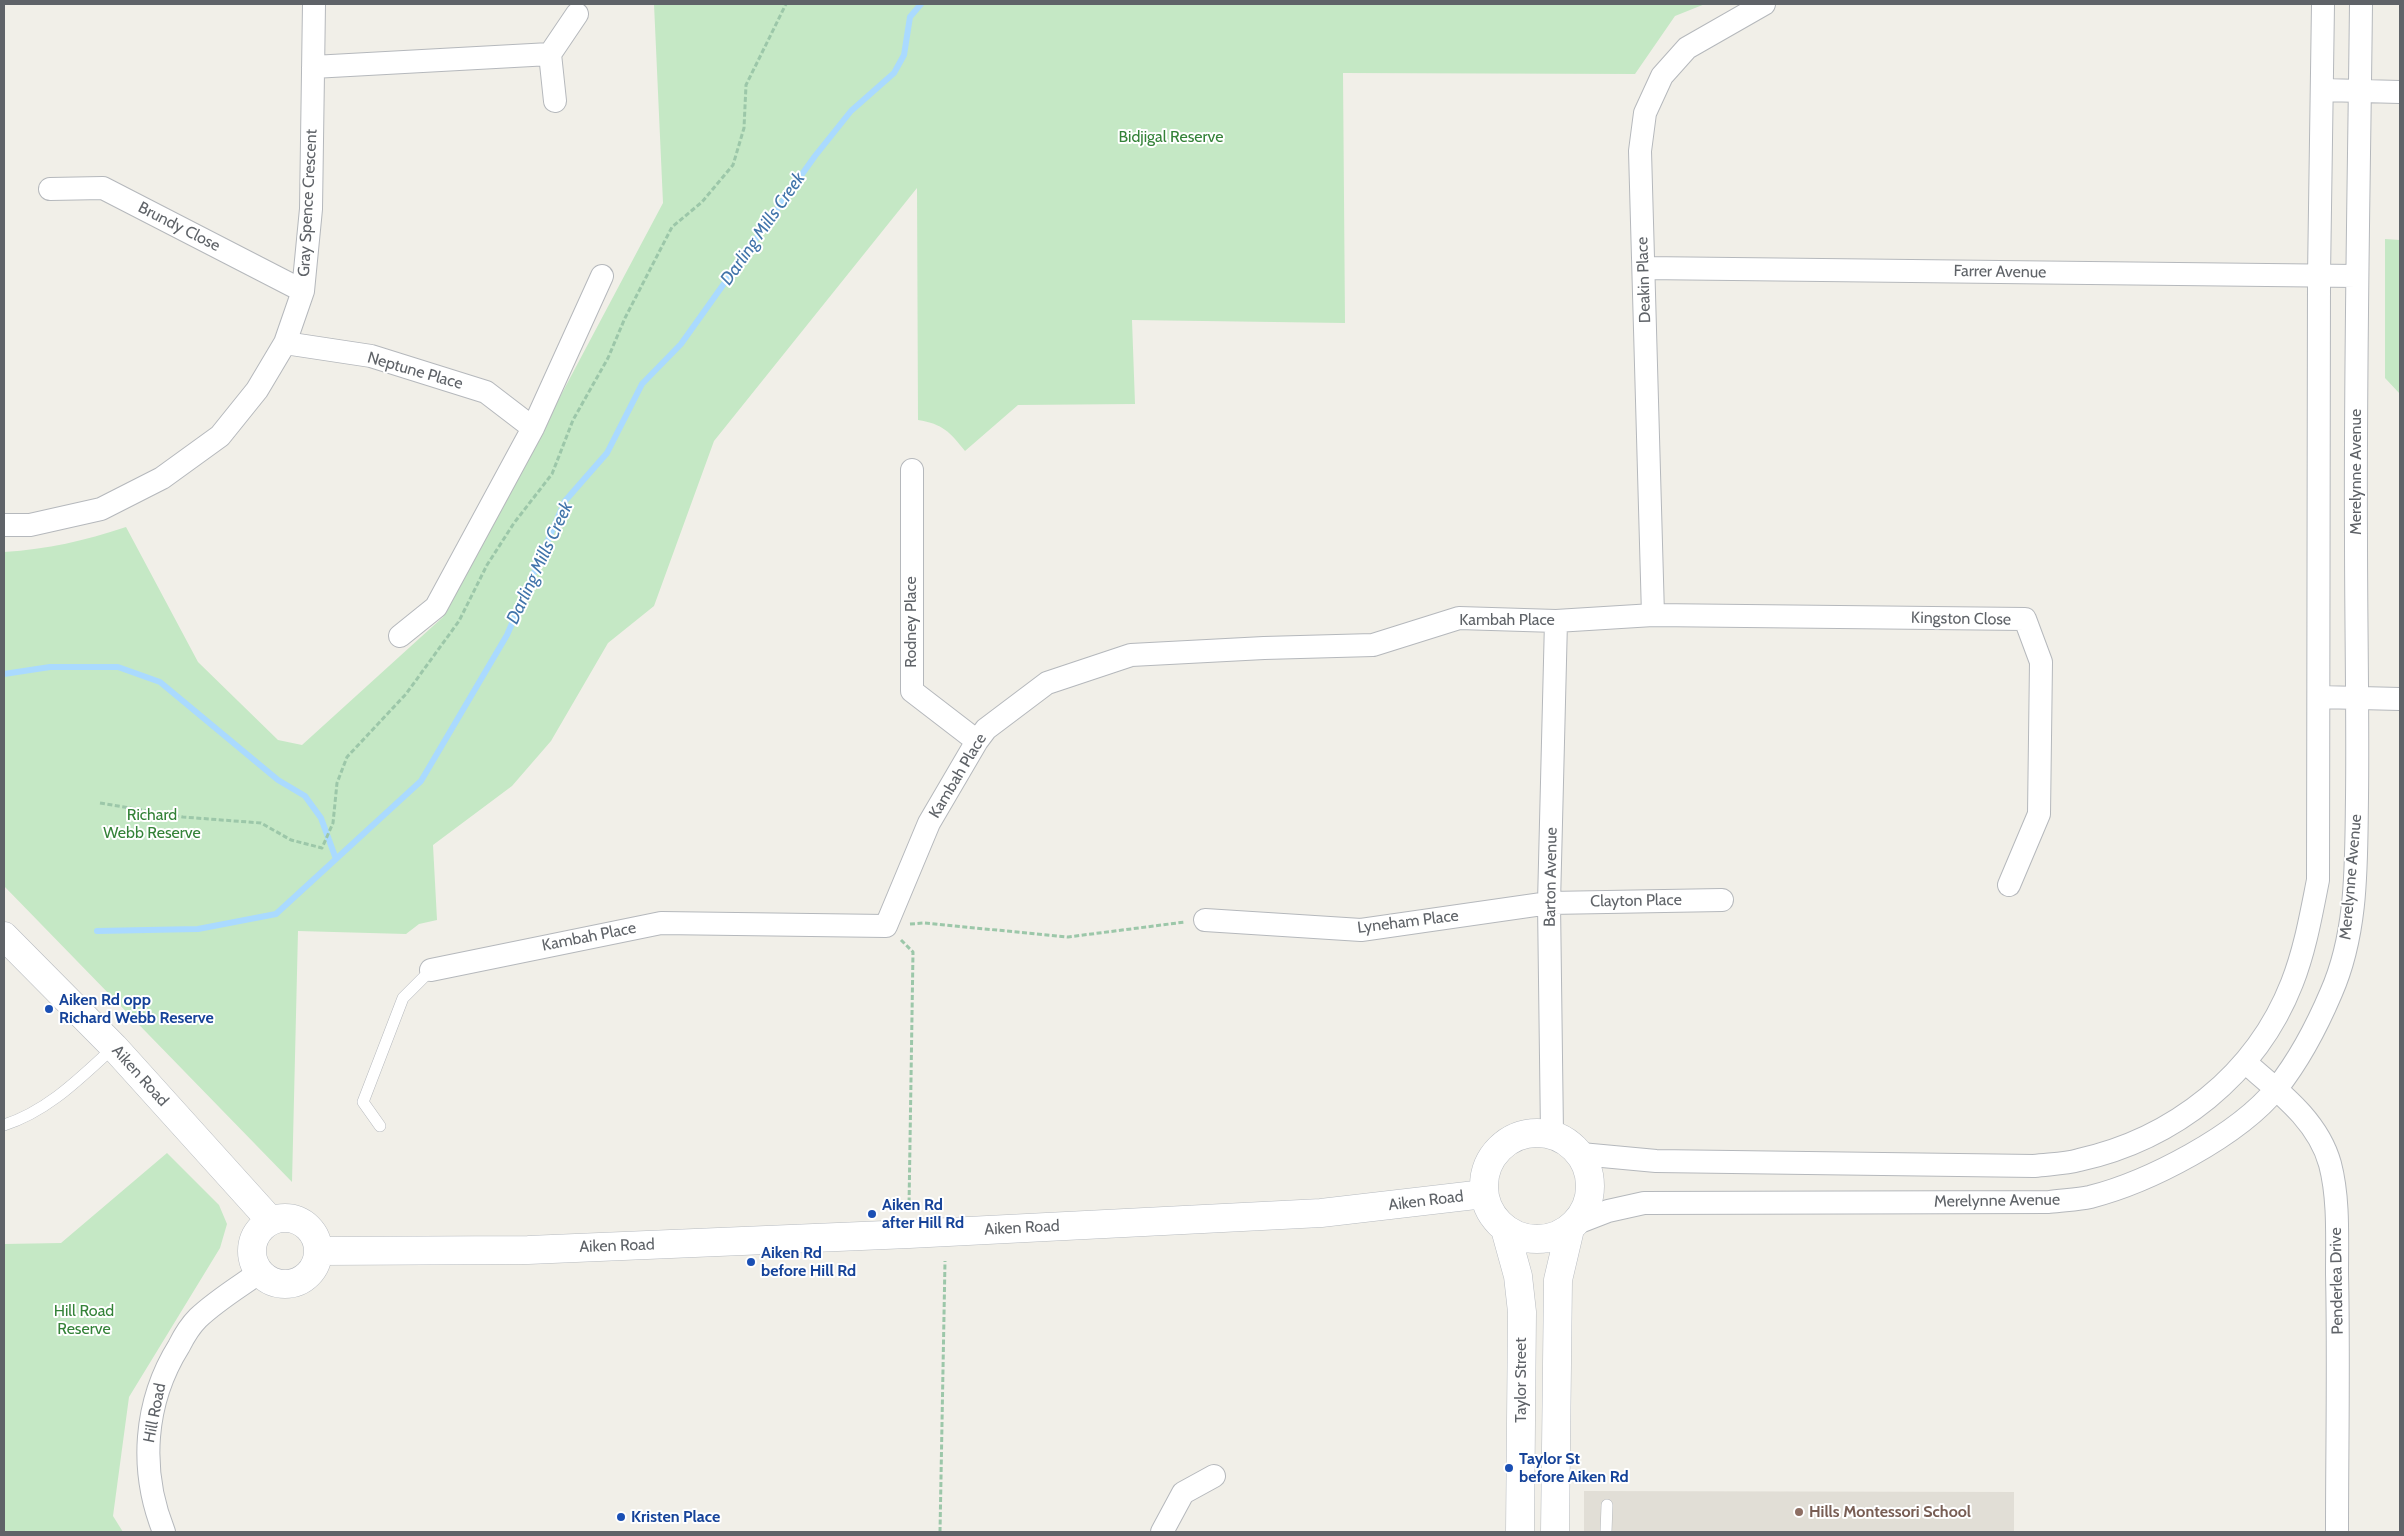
<!DOCTYPE html>
<style>
body{margin:0}
#map{position:relative;width:2404px;height:1536px;overflow:hidden;background:#f1efe8;font-family:Cabin,sans-serif}
canvas{display:block}
.frame{position:absolute;inset:0;border:5px solid #5f6368;pointer-events:none}
</style>
<div id="map">
<canvas width="2404" height="1536"></canvas>
<div class="frame"></div>
</div>
<script>
const context = document.querySelector('canvas').getContext('2d');
context.lineJoin = 'round';
function paint(path, color) {
  context.fillStyle = color;
  context.fill(path, 'evenodd');
}
function trace(path, color, width, dash) {
  context.strokeStyle = color;
  context.lineWidth = width;
  context.lineCap = dash ? 'butt' : 'round';
  context.setLineDash(dash || []);
  context.stroke(path);
}
function write(font, color, halo, rows, align = 'center') {
  context.font = font + ' Cabin,sans-serif';
  context.lineWidth = 4;
  context.setLineDash([]);
  context.textBaseline = 'middle';
  context.strokeStyle = halo;
  context.fillStyle = color;
  for (const [text, x, y, turn = 0] of rows) {
    context.save();
    context.translate(x, y);
    context.rotate((+turn || 0) * Math.PI / 180);
    context.textAlign = isNaN(turn) ? turn : align;
    if (halo) context.strokeText(text, 0, 0);
    context.fillText(text, 0, 0);
    context.restore();
  }
}
paint(new Path2D(`
 M1584,1491l430,1v40h-430z`), '#e1ded6');
paint(new Path2D(`
 M654,4h1051l-30,12 -40,58 -292,-1 2,250 -213,-3 3,84 -117,1 -53,46c-15,-19 -22,-27 -47,-31l-1,-232 -203,253 -60,165 -46,37 -57,98 -39,45 -79,59 4,75 -18,4 -13,10 -108,-3 -6,251 -288,-296v-334c45,-3 79,-11 122,-25l72,135 80,78 24,5 141,-128 220,-414z
 M2385,239l15,1v154l-15,-16z
 M167,1153l52,52 8,19 -7,24 -91,149 -16,119 10,16h-119v-288l57,-1z`), '#c5e8c5');
trace(new Path2D(`
 M4,674l46,-7h68l42,15 118,98 27,16 16,22 15,41
 M97,931l101,-2 78,-15 145,-133 86,-146 58,-134 42,-48 35,-69 39,-40 134,-188 36,-45 43,-38 10,-18 6,-38 11,-13`), '#aadaff', 6);
const lane = new Path2D(`
 M4,1125c44,-14 76,-47 110,-78
 M380,1126l-17,-24 40,-104 28,-28
 M1606,1532l1,-27`);
const street = new Path2D(`
 M550,54l27,-40
 M313,67l237,-13 5,47
 M2323,90l77,2
 M50,189l53,-1 200,103
 M1644,268l712,8
 M285,343l86,13 115,36 47,36
 M912,470v221l65,50
 M4,525h26l71,-16 61,-31 58,-42 37,-46 28,-47 18,-52 8,-82 3,-205
 M1653,615l-13,-464 5,-38 17,-37 25,-28 77,-44
 M400,636l36,-29 97,-179 69,-152
 M2319,697l81,2
 M1205,920l156,10 188,-27 173,-3
 M431,970l230,-47 225,3 43,-103 48,-82 9,-12 61,-46 84,-28 133,-7 109,-3 86,-27 97,3 97,-6 372,4 16,43 -2,152 -30,71
 M2246,1063c32,28 72,57 84,101 9,34 7,74 7,110 2,86 0,172 0,258
 M1552,1134l-3,-231 7,-282
 M1581,1154l75,7 378,5c15,-2 31,-2 45,-6 95,-21 177,-85 213,-177 13,-33 19,-68 26,-103l1,-604 4,-272
 M1577,1223l31,-12 36,-8 405,-1c13,-2 28,-2 41,-5 59,-15 148,-61 187,-109 22,-28 40,-62 54,-95 27,-61 25,-130 26,-195 1,-87 -1,-174 -1,-260 -1,-178 3,-356 5,-534
 M164,1532c-25,-62 -20,-130 15,-186 5,-10 12,-21 19,-28 19,-18 41,-31 62,-46
 M1162,1532l21,-39 31,-17`);
const secondary = new Path2D(`
 M4,936l110,111 157,174
 M1484 1186a53 53 0 1 1 106 0a53 53 0 1 1-106 0Z
 M252 1251a33 33 0 1 1 66 0a33 33 0 1 1-66 0Z
 M1505,1229l13,47 4,36 -2,220
 M319,1251l209,-1 381,-16 412,-21 163,-19
 M1555,1532l3,-252 12,-51`);
trace(lane, '#b5b8bc', 12);
trace(street, '#b5b8bc', 24);
trace(secondary, '#b6babf', 29);
trace(new Path2D(`
 M100,803l83,14 78,6 30,17 31,8 11,-25 4,-40 10,-26 59,-63 53,-73 28,-56 27,-42 38,-49 21,-54 35,-62 17,-40 47,-91 30,-25 31,-37 11,-37 2,-43 40,-81
 M910,924l14,-1 144,14 117,-15
 M901,940l12,12 -4,254
 M940,1532l5,-271`), '#9cc7a9', 3, [5, 2.5]);
trace(lane, '#fff', 11);
trace(street, '#fff', 22);
trace(secondary, '#fff', 28);
for (const [x, y, r, color] of [
 [49,1009,5,"#1a4fb4"],
 [872,1214,5,"#1a4fb4"],
 [751,1262,5,"#1a4fb4"],
 [1509,1468,5,"#1a4fb4"],
 [1799,1512,5,"#8d6e63"],
 [621,1517,5,"#1a4fb4"]
]) {
  const dot = new Path2D();
  dot.arc(x, y, r, 0, 2 * Math.PI);
  context.fillStyle = color;
  context.fill(dot);
  trace(dot, '#fff', 2);
}
write('16px', '#348238', '#fff', [
 ["Bidjigal Reserve",1171,137],
 ["Richard",152,815],
 ["Webb Reserve",152,833],
 ["Hill Road",84,1311],
 ["Reserve",84,1329]
]);
write('16px', '#5f6368', '#fff', [
 ["Gray Spence Crescent",308,203,-87],
 ["Brundy Close",179,227,27],
 ["Farrer Avenue",2000,272,1],
 ["Deakin Place",1644,280,-92],
 ["Neptune Place",415,371,16],
 ["Merelynne Avenue",2356,472,-90],
 ["Kingston Close",1961,619,1],
 ["Kambah Place",1507,620],
 ["Rodney Place",911,622,-90],
 ["Kambah Place",958,776,-59],
 ["Barton Avenue",1551,877,-89],
 ["Merelynne Avenue",2351,877,-85],
 ["Clayton Place",1636,901,-1],
 ["Lyneham Place",1408,922,-7],
 ["Kambah Place",589,937,-11],
 ["Aiken Road",140,1076,48],
 ["Aiken Road",1426,1201,-7],
 ["Merelynne Avenue",1997,1201,-1],
 ["Aiken Road",1022,1228,-3],
 ["Aiken Road",617,1246,-2],
 ["Penderlea Drive",2337,1281,-91],
 ["Taylor Street",1521,1380,-90],
 ["Hill Road",155,1413,-79]
]);
write('bold 16px', '#164399', '#fff', [
 ["Aiken Rd opp",59,1000],
 ["Richard Webb Reserve",59,1018],
 ["Aiken Rd",882,1205],
 ["after Hill Rd",882,1223],
 ["Aiken Rd",761,1253],
 ["before Hill Rd",761,1271],
 ["Taylor St",1519,1459],
 ["before Aiken Rd",1519,1477],
 ["Kristen Place",631,1517]
], 'left');
write('bold 16px', '#785e54', '#fff', [
 ["Hills Montessori School",1809,1512]
], 'left');
write('italic 18px', '#4174aa', '#fff', [
 ["Darling Mills Creek",763,229,-55],
 ["Darling Mills Creek",540,563,-65]
]);
</script>
